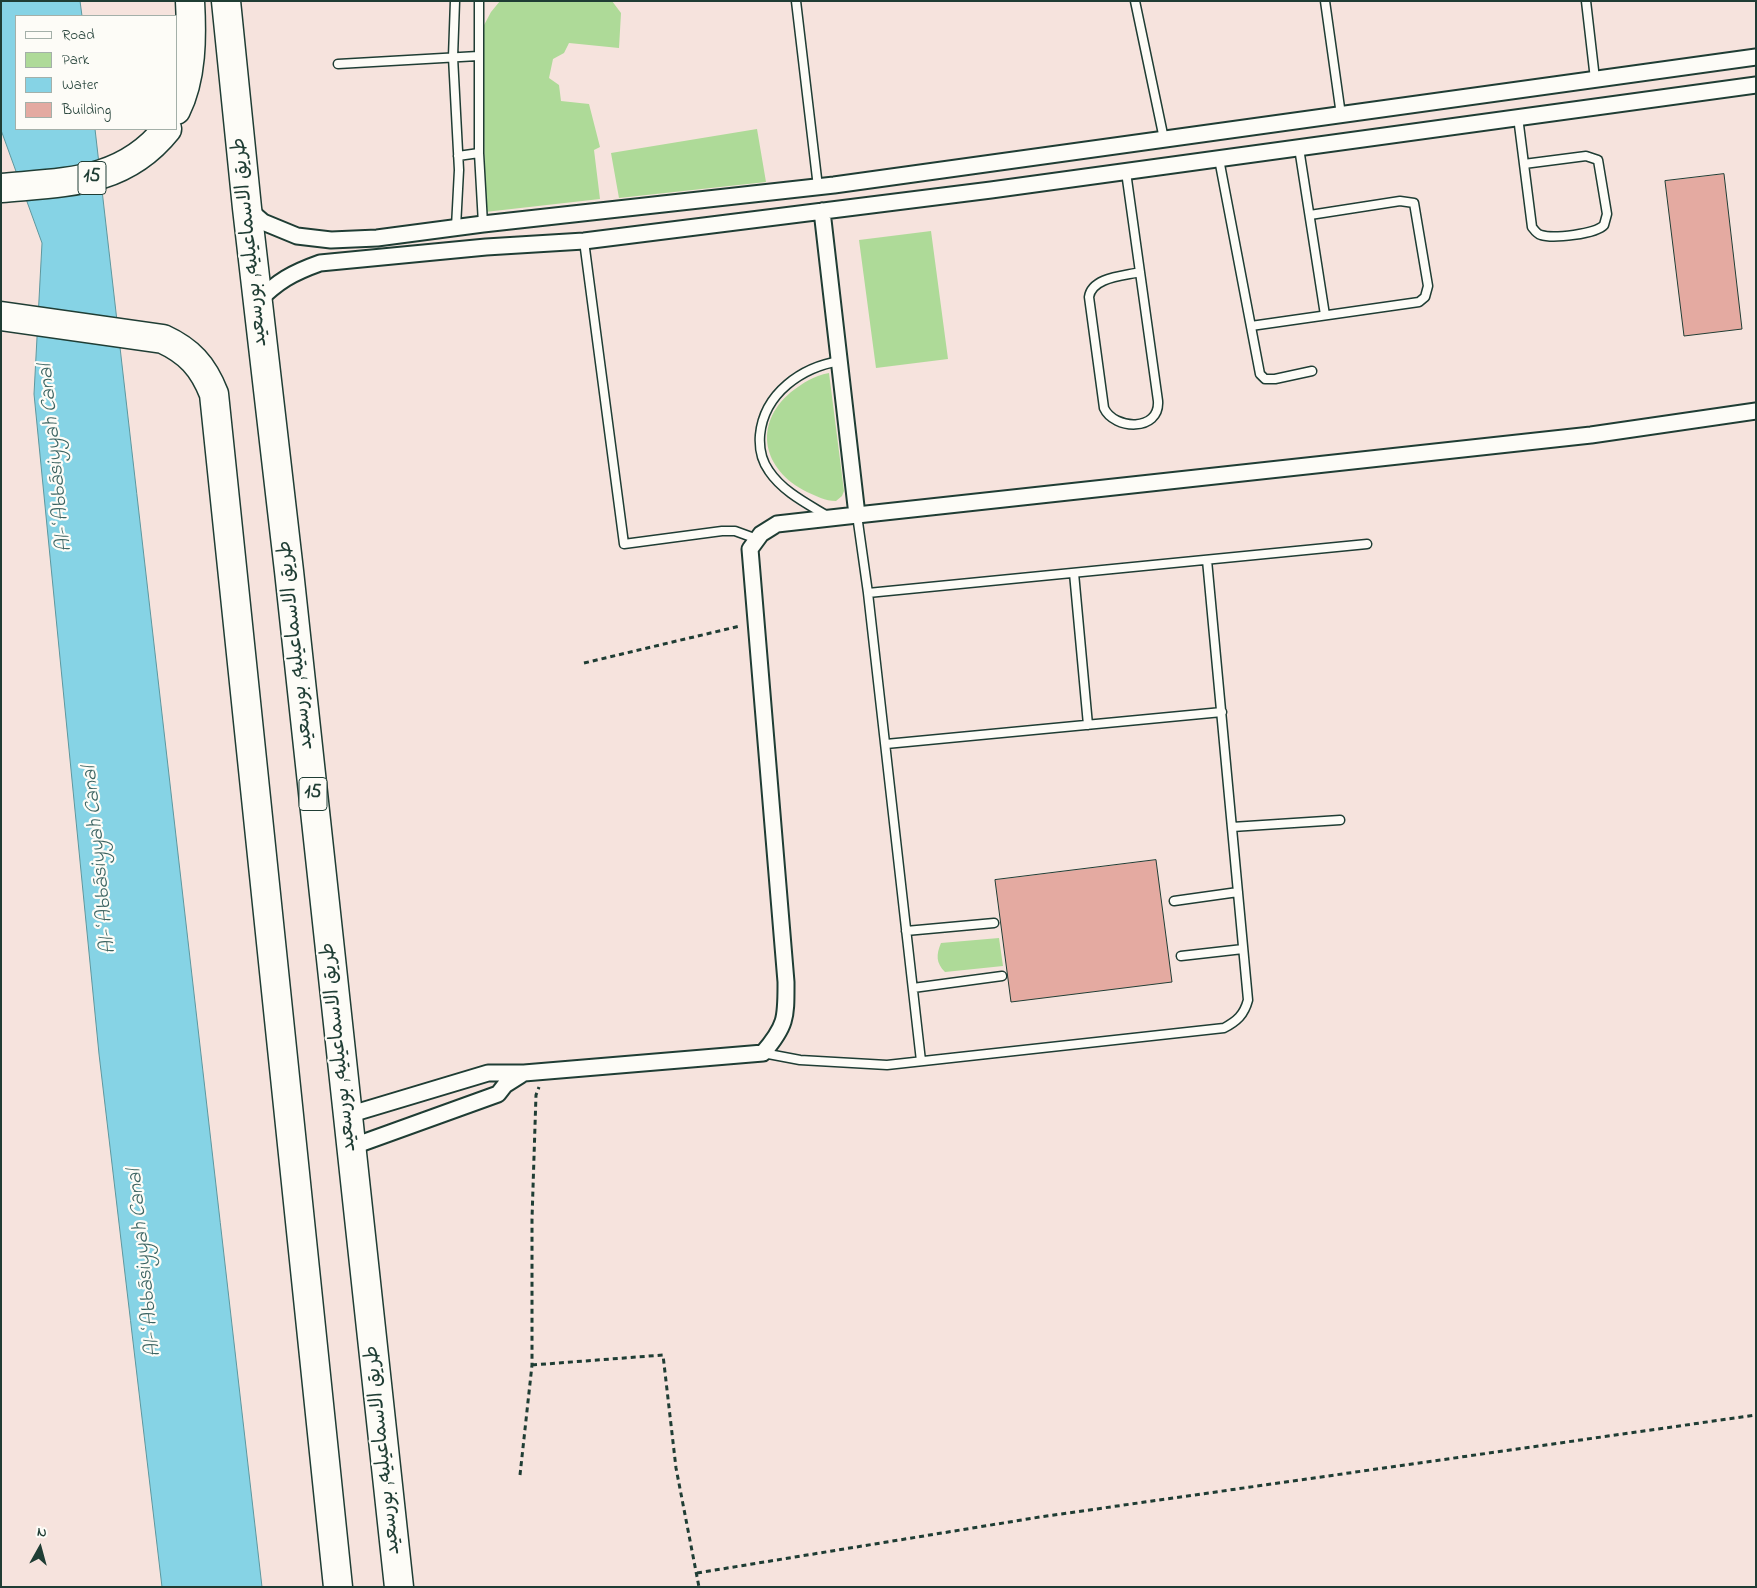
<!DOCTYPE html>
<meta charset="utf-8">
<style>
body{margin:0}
#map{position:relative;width:1757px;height:1588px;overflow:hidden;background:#f6e3dd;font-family:"Indie Flower",sans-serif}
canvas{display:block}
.frame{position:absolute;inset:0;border:2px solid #1f3d34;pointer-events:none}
.legend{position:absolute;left:15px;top:15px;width:162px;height:115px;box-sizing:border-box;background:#fdfcf7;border:1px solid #a4b0a9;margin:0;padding:6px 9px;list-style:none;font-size:15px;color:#1f3d34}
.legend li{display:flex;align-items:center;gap:10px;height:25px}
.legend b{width:25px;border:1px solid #a4b0a9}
.north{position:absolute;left:15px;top:1523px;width:50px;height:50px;-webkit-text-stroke:4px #fdfcf7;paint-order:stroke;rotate:7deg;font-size:14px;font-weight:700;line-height:20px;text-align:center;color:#1f3d34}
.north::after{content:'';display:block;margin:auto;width:18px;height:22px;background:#1f3d34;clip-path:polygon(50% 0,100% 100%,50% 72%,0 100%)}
</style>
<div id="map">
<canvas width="1757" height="1588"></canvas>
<div class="frame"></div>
<ul class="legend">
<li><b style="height:6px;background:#fdfcf7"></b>Road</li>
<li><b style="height:14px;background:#aeda98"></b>Park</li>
<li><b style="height:14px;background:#86d3e5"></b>Water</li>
<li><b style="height:14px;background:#e4aaa1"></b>Building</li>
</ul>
<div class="north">N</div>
</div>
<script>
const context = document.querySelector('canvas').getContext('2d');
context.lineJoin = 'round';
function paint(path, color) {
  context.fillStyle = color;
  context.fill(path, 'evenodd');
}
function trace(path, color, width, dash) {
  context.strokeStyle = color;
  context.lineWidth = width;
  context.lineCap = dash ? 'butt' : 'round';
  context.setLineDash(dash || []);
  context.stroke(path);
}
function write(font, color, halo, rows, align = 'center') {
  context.font = font + ' "Indie Flower","Playpen Sans Arabic",sans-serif';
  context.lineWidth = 4.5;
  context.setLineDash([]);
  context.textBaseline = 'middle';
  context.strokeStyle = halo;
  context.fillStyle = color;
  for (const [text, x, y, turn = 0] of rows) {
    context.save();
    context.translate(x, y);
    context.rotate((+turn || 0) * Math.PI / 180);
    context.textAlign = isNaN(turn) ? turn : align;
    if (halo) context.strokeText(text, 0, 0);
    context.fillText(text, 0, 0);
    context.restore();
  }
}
paint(new Path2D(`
 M500,1h112l9,12 -2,35 -50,-5 -5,10 -11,6 -4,19 10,7 2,16 28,3 11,43 -6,3 6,49 -115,13 -2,-185 8,-15z
 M757,129l9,53 -147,16 -8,-45z
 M931,231l17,128 -72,9 -17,-128z
 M829,373l15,118 -2,5 -6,5c-11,0 -20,-5 -29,-9 -44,-22 -55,-67 -16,-100 12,-9 22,-16 38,-19z
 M999,938l4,28 -58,6c-9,-9 -9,-17 -4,-29z`), '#aeda98');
const water = new Path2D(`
 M1,1h79l2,15h-66v113h79l167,1458h-100l-63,-533 -65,-660 8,-151 -41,-113z`);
paint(water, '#86d3e5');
trace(water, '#5d979e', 1);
const building = new Path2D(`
 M1724,174l18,155 -58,7 -19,-155z
 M1156,860l16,122 -161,20 -16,-122z`);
paint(building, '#e4aaa1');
trace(building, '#1f3d34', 1);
const lane = new Path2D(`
 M455,1l-2,56 6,113 -3,57
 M479,1v152l4,71
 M796,1l22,186
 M1135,1l29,138
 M1325,1l16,114
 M1586,1l9,78
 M338,64l140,-8
 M1518,117l14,110c3,4 5,7 9,8 12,4 55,-1 63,-10l3,-11 -9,-54 -12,-4 -62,8
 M1299,148l26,167
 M458,156l21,-3
 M1219,159l41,215 5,5h10l37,-8
 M1126,172l32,229c2,31 -44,29 -54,7l-15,-111c3,-20 35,-21 51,-25
 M584,241l40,303 98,-13h13l22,8
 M1251,326l168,-24 6,-5 3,-11 -14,-83 -14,-2 -90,14
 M857,515l11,78 53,468
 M829,517c-21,-13 -46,-25 -60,-46 -8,-11 -10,-23 -9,-36 4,-42 42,-68 80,-74
 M1074,573l14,152
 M868,593l499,-49
 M886,744l336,-32
 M1232,827l108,-7
 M1174,901l64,-9
 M906,931l88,-8
 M1181,956l62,-7
 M913,988l89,-12
 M763,1053l37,7 87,5 337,-37c13,-7 20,-13 24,-28l-41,-440`);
const street = new Path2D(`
 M248,209l15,13 34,14 34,4 46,-2 106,-14 351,-39 922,-128
 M257,302c21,-21 35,-29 63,-39l166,-16 98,-6 407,-51 765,-105
 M857,515l734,-80 165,-24
 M348,1115l140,-42h36l239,-20c24,-28 23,-36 23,-71l-36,-433 11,-15 16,-10 80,-9 -35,-304
 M351,1147l147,-53 7,-9 19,-12`);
const highway = new Path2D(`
 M226,1l21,207 42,363 110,1016
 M176,110c16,-32 16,-73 14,-109
 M1,188c65,-6 122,-4 166,-59
 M1,316l162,23c26,12 40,27 51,55l124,1193`);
trace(lane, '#1f3d34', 11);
trace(street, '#1f3d34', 19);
trace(highway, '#1f3d34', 31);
trace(new Path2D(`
 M584,663l156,-37
 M532,1365l131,-10 13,113 23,119
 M520,1475l12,-110v-146l4,-124 3,-8
 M697,1573l343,-56 716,-102`), '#1f3d34', 3, [5, 4]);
trace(lane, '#fdfcf7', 8);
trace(street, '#fdfcf7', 15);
trace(highway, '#fdfcf7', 28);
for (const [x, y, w] of [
 [92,178,28],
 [313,794,28]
]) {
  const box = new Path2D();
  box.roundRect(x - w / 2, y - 16.5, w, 33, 4);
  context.fillStyle = '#fdfcf7';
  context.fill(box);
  trace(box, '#1f3d34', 1);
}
write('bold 19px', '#1f3d34', null, [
 ["15",92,178],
 ["15",313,794]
]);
write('20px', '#1f3d34', '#fdfcf7', [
 ["طريق الاسماعيليه, بورسعيد",251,242,-96],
 ["طريق الاسماعيليه, بورسعيد",297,645,-96],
 ["طريق الاسماعيليه, بورسعيد",340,1047,-96],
 ["طريق الاسماعيليه, بورسعيد",384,1450,-96]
]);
write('italic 21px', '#396260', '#fdfcf7', [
 ["Al-ʿAbbāsiyyah Canal",57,458,-96],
 ["Al-ʿAbbāsiyyah Canal",101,860,-96],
 ["Al-ʿAbbāsiyyah Canal",146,1263,-96]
]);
</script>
